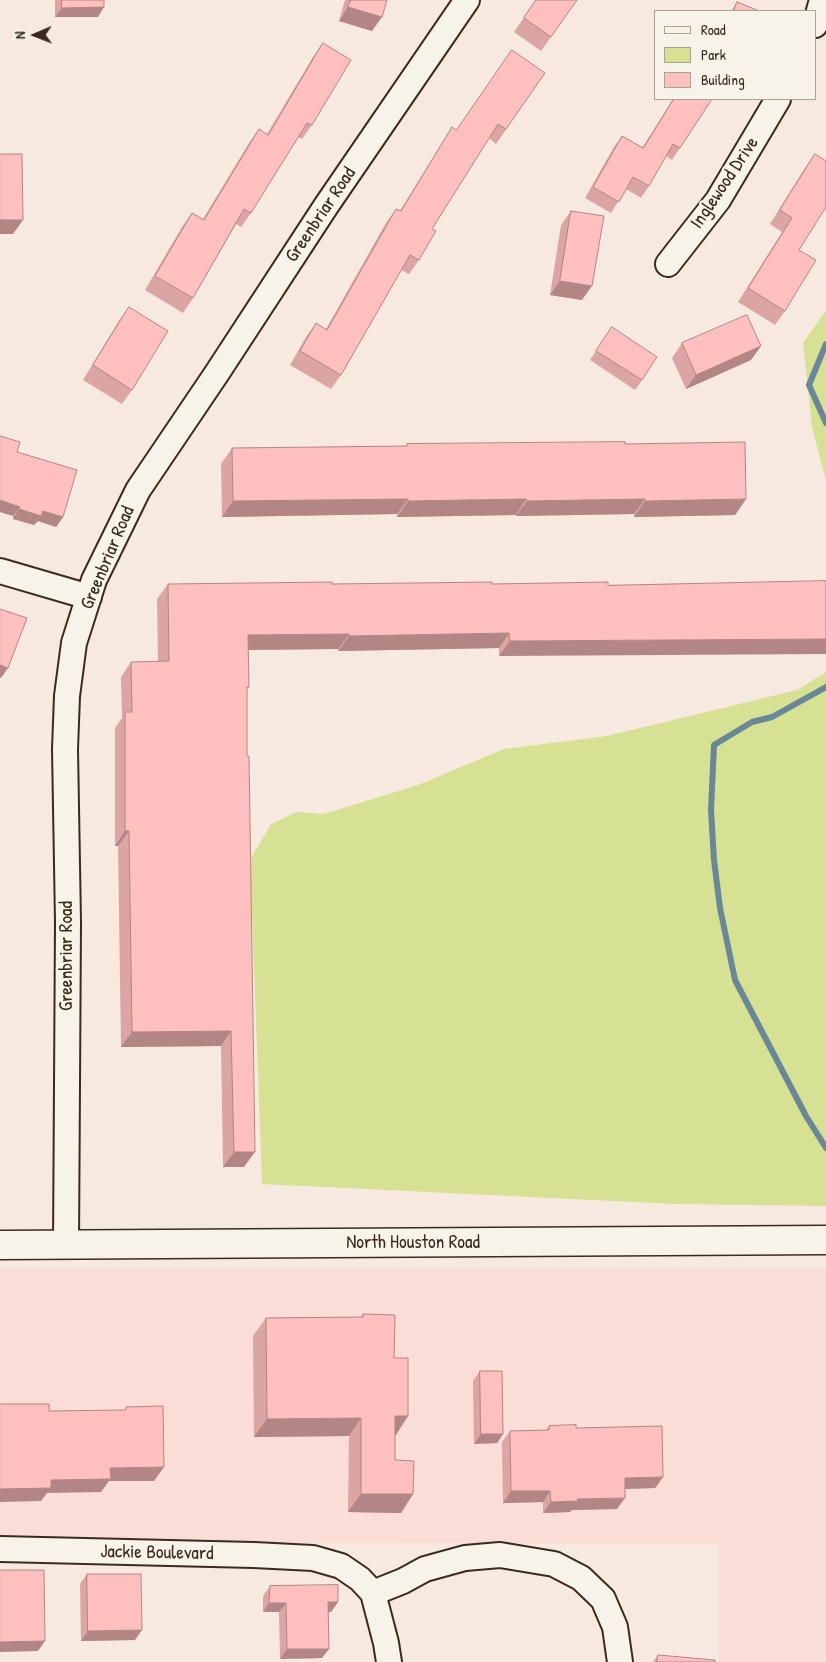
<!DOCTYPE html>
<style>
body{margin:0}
#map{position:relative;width:826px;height:1662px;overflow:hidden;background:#f8e9e0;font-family:"Patrick Hand",sans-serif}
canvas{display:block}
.legend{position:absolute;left:654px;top:10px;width:162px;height:90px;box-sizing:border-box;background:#f7f3e8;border:1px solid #aca397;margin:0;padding:6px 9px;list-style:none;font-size:15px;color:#3b2a1e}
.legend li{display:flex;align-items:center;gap:10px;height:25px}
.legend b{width:25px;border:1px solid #aca397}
.north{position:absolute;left:10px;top:10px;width:50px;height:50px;-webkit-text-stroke:4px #f7f3e8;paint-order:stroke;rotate:269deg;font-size:14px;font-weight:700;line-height:20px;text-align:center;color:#3b2a1e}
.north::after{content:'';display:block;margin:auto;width:18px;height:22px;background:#3b2a1e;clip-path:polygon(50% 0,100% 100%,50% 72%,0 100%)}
</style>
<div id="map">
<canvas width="826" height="1662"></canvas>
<ul class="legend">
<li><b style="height:6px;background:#f7f3e8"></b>Road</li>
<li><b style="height:14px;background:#d6e194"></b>Park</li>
<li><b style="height:14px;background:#fdc0be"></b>Building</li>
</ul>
<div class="north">N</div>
</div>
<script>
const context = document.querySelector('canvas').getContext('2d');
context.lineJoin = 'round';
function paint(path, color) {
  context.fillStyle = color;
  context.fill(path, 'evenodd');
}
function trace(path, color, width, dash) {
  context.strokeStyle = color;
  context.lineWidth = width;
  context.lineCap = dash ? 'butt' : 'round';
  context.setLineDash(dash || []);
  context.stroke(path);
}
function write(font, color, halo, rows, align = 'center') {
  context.font = font + ' "Patrick Hand",sans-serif';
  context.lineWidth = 4.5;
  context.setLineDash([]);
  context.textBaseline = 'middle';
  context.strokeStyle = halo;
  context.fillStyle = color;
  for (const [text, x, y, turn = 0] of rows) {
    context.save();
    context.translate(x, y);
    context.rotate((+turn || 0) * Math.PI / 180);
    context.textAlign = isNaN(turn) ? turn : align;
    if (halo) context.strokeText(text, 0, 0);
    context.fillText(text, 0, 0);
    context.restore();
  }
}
paint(new Path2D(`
 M0,1269h826v393h-107v-118l-719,-2z`), '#faddd6');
paint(new Path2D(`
 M826,310v171l-14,-54 -9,-84z
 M826,672v534l-151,-2 -413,-20 -12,-324 21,-36 26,-12 27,2 94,-29 86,-36 103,-13 190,-46z`), '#d6e194');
trace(new Path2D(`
 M826,344l-17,41 17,38
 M826,687l-54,30 -20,5 -38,23 -3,65 3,50 6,48 15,72 71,136 20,32`), '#698797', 6);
const minor = new Path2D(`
 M815,25l7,-25
 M668,264l50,-64 60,-101
 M0,571l89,26
 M66,1246l2,-324 -3,-173 2,-53 7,-53 20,-63 44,-90 79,-117 109,-167 141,-206
 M0,1549l254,6 59,3 28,8 19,13 13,14 13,50 3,19
 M373,1593l30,-12 22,-12 40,-11 35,-3 54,9 27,14 22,21 12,28 5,35`);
const tertiary = new Path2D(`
 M0,1245l826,-5`);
trace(minor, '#3b2a1e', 28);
trace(tertiary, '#3b2a1e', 31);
trace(minor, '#f7f3e8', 24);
trace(tertiary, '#f7f3e8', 28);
paint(new Path2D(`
 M55,0h49l-6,17h-43z
 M345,0h42l-15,31 -33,-10z
 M536,0h41l-36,51 -27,-19z
 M737,2l19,9h-25z
 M323,43l-11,82 -10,14 -4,-2 -47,76 -10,14 -5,-3 -43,74 -10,15 -38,-23 37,-63 10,-14 11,6 46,-76 10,-14 8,5 46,-77z
 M545,73l-49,71 -7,-6 -57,91 -13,31 -10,14 -8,-4 -60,105 -10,14 -41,-24 16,-28 10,-14 10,6 60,-106 10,-14 4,2 43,-70 9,-14 4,3z
 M673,99h39l-40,61 -6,-4 -17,30 -8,12 -15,-9 -15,24 -26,-15 29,-51 8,-11 20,12z
 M815,154l-16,96 -14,61 -10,14 -37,-23 44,-70 -12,-8 35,-56z
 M571,211l11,89 -32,-5 11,-70z
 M129,307l3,83 -10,14 -39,-24 36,-59z
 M612,327l30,53 -7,10 -45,-30z
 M682,343l79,3 -10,14 -65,29 -14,-31z
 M407,444h218l121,55 -11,16 -101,2v-3l-118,2v-1l-119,2v-3l-175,3 -1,-53 11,-16 174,-2z
 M17,452l46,65 -7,10 -18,-6 -4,4 -21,-6v-3z
 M608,582l-109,74v-8l-161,3v-2l-90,1 1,37 -2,3 -3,477h-21l-2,-121 -100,1 -3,-201h-3v-118l7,-10 -1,-41 10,-15h27l-1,-63 11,-15h324z
 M363,1314l31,44 14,58 -13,19v25l18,34 -12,19 -53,-1 1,-76 -95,1 -1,-101 13,-18 95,-1z
 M480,1371l23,63 -6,9 -23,1 -1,-63z
 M549,1426l27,2 87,49 -8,11 -30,1 -8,20 -45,1 -2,2 -27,1v-11l-40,1 -1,-61 8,-11h36z
 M87,1574l48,66 -54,1 -1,-57z
 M270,1586l68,16 -7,10h-3l-6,46 -42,1 -1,-47h-16v-16z
 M658,1655l57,7h-62z`), '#daa5a3');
paint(new Path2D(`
 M104,7l-6,10h-43l7,-9z
 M348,7l34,10 -10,14 -33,-10z
 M0,220h23l-10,14h-13z
 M560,281l32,5 -10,14 -32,-5z
 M761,346l-10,14 -65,29 10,-14z
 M408,499l-11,15 -175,3 11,-16z
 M526,499l-10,16 -119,2 11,-16z
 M645,499l-11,15 -118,2 11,-15z
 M746,499l-11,16 -101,2 11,-16z
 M0,500l20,7 -7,9 -13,-4z
 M19,509l24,2 20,6 -7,10 -18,-6 -4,4 -21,-6z
 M509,633l-10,15 -161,3 11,-15z
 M349,634l-11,15 -101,1 11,-15z
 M826,639v15l-327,2 11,-15z
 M0,665l8,3 -7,10 -1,-1z
 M125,831h4l-11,15h-3z
 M231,1031l-10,15 -100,1 11,-15z
 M234,1152h21l-11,15h-21z
 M395,1416h13l-12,19 -13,-1z
 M361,1418l-12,18 -95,1 13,-18z
 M481,1434h22l-6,9 -23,1z
 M164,1467l-10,14h-45l-8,11 -54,1 -6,8 -41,1v-13l110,-21z
 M663,1477l-8,11 -38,1 8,-11z
 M511,1491h39l-7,11 -40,1z
 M361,1494h52l-12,19 -53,-1z
 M625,1498l-8,11 -45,1 -2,2 -27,1 8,-11 26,-3z
 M328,1602h10l-7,10h-10z
 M269,1603h17l-7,9h-16z
 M142,1630l-7,10 -54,1 7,-10z
 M45,1641l-7,10 -38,1v-10z
 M287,1649h42l-7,9 -42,1z`), '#b18685');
const building = new Path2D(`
 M62,0h42v7l-42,1z
 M351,0h36l-5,17 -34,-10z
 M536,0h41l-26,37 -27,-19z
 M737,2l20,8 -1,1h-22z
 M323,43l28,17 -39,65 -5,-2 -56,90 -7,-4 -51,89 -38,-22 37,-63 12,7 55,-91 9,6z
 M512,50l33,23 -39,56 -8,-5 -66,105 4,2 -17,29 -9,-5 -69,120 -41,-24 16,-28 11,7 69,-121 5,2 51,-84 4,3z
 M674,99h38l-32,49 -7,-4 -24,42 -16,-9 -14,25 -26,-15 29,-51 21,12z
 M0,154h22l1,66h-23z
 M815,154l11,7v46l-27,43 17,10 -31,51 -37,-23 44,-70 -12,-8z
 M571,211l33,5 -12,70 -32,-5z
 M129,307l39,24 -36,59 -39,-25z
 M747,315l14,31 -65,29 -14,-32z
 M612,327l45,30 -15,23 -46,-29z
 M0,436l20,6 -3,10 60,18 -14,47 -20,-6 -2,5 -22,-7 1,-2 -20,-7z
 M625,442v2l120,-2 1,57 -101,2v-2l-118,2 -1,-2 -118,2v-2l-175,2 -1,-53 175,-2v-2z
 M826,581v58l-316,2 -1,-8 -160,3v-2l-101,1 1,52h-2v69h2l6,396h-21l-3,-121 -99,1 -3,-201h-4v-119h7l-1,-50 38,-1 -1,-77 164,-2v2l160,-2v2l116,-2v3z
 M0,609l27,9 -19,50 -8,-3z
 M363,1314l32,1 -1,43h14v58h-13v44l19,1 -1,33h-52v-76l-94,1 -1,-101 97,-1z
 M480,1371h22l1,63h-22z
 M0,1404h49v7l77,-1v-3l37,-1 1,61 -54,1 1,11 -60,1v8l-51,1z
 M576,1425v3l86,-2 1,51 -38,1v20l-48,1 1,2 -27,1 -1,-11h-39l-1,-60 39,-1v-4z
 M0,1570h44l1,71 -45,1z
 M87,1574h54l1,56 -54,1z
 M338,1585v17h-10l1,47h-42l-1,-46h-17l1,-17z
 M658,1655l57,5v2h-58z`);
paint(building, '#fdc0be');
trace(building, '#b18685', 1);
write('19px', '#3b2a1e', '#f7f3e8', [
 ["Inglewood Drive",725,183,-56],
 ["Greenbriar Road",321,215,-56],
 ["Greenbriar Road",108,558,-67],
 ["Greenbriar Road",67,956,-90],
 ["North Houston Road",413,1243],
 ["Jackie Boulevard",157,1553,1]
]);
</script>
